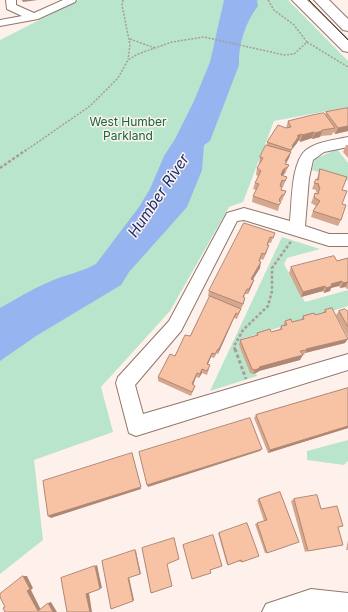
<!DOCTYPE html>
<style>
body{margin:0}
canvas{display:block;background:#fef1ec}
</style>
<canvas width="348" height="612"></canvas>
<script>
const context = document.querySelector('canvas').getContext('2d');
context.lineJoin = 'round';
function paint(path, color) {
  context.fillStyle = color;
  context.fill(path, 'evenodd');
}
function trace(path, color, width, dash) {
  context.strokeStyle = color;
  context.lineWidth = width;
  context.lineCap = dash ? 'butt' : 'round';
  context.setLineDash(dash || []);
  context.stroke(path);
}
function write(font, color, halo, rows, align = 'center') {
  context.font = font + ' Inter,sans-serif';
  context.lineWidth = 3;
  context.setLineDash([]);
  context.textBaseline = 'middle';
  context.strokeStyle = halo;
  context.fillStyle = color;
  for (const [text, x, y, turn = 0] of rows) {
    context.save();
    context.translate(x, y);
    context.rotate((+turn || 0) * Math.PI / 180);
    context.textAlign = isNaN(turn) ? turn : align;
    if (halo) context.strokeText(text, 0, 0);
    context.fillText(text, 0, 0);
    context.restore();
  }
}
paint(new Path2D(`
 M79,0h209l60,61v46l-74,14 -31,81 -14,5 -59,104 -69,76 12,45 -79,28 9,80 -43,34v-534z
 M337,149l11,14v18l-36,-11 3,-11z
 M282,237l38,12 -33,9 -3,6 21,38 43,-12v16l-106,33 15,37 -47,15z
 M348,440v21l-4,4 -37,-5v-9z`), '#b9e5cc');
paint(new Path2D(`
 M224,0h33l1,6c-13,17 -20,39 -19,59l-29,76 -6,4 -2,25 -15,37 -58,65 -8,13 -85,51 -36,25v-53c16,-9 32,-19 49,-26 15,-7 33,-10 47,-18l43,-57 11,-18 14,-33 11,-17 19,-38 16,-39z`), '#96b4ef');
const minor = new Path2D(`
 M6,0h10v5l18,8 29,-13h13l-1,2 -37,17 -38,7v-6l22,-4 -15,-7z
 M348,137v10l-24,5 -11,8 -4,18 -4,48 24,8h19v12h-19l-85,-26 -7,1 -56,110 -46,54 8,29 205,-60v16l-212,66 -7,-3 -13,-50 2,-6 51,-56 58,-108 17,-5 46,13c2,-18 1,-59 16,-71 12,-9 29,-10 42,-13z
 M311,589l37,4v19h-86l4,-8z`);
const major = new Path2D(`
 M292,0h15l41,40v12l-5,-1z
 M314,0h15l19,19v12l-5,-1z`);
trace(minor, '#92766c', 2);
trace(major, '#92766c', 2);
trace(new Path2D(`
 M123,0l-1,5 8,40 -2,14
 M130,39l25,9
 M307,42l41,25
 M25,151l65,-45 28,-28 10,-18 10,-6 34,-12 32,-5 80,18 10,-1 13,-12 -13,-17 -20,-15 -6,-10`), '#a89c98', 1.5, [2, 1.5]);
trace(new Path2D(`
 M0,168l26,-18
 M235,350l-1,-4 9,-16 25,-24 4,-15v-23l20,-28`), '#a89c98', 2.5, [3, 2]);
trace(new Path2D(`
 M235,349l11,30`), '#a89c98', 3, [3.5, 2.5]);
paint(minor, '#fff');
paint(major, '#fff');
trace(new Path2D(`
 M309,0l39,40`), '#3d322e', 1);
paint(new Path2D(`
 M348,108v23l-13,3 -2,-2 -1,3 -11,1 -1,1 -8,2v-1l-12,4 -1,-2 -1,1 -1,2 -5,6 -3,9 -3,5v1l3,1 -4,9h-1l-2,2 5,1 -4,10h-2l1,3 4,1 -4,10h-2l-1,6 -1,4 -26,-9 1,-6 3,-6 -3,-1 2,-6 3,-7 -2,-1 1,-7 3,-4 -1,-1 1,-6 7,-12v-3l19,-14 2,-7 37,-6 1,-3z
 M346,145h2v13l-5,-6z
 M320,169l22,21v14l-1,16 -3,6 -27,-9 2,-6 3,-5 -5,-3 4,-10h3l-2,-1v-2l-4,-1 4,-10h1l1,-4z
 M275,233l-4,10h-2l-2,2v6l-4,9 -2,-1 -1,2v7l-7,11 1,1 -2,5 -4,9h-3l-1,4v5l-3,6 -33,-13 1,-5z
 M348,258v31h-1l-2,-2 -5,1 -1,-2 -8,2 -1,3 -6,2 -1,-2 -22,6 -12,-24 2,-6 46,-6z
 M241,309l-4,10 -3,-1 -16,36 -1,-1 -3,5 -3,-1 -3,7 1,5 -2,6 -5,-2 -3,5 -3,-1 -3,8 2,1 -1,3 -3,7 -33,-15v-4l32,-41z
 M325,310l20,33 -40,10 -1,2h-2l-2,5 -41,11 -1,1 -5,2 -3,-1 -11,-28 1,-5 16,-4 1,-3 14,-1 9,-3 1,-3h2l2,-5 7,1 9,-2 2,-4 12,-1 8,-2z
 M339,311h9v26l-12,-22z
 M348,388v40l-80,25 -14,-35 2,-3z
 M280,492l-13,61h-2l-10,-29 9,-3 -7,-21 2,-1z
 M294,499l27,10 17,18 -30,24 -3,1 -14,-51z
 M218,533h1l40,23 -17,6h-2l-1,-1 -12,4z
 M348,540v10h-2z`), '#d5a78e');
paint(new Path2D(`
 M22,0h16l-15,2z
 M348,126v5l-13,3 3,-6z
 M322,131l-2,6 -8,2 3,-6z
 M314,132l-2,6 -12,4 2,-7z
 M301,134l-2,6 -1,1 -1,2 -5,6 -3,9 -3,5 -2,11 -2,2 -3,6 6,-21 6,-8 1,-7 5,-10z
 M269,245l-2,6 -4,9 2,-6z
 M261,262l-1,6 -10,16 1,-5z
 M254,280l-2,5 -4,9 1,-5z
 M342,281l-3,5 -8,2 -1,3 -6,2 2,-5 5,-4z
 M348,282l-3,5 -5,1 3,-5z
 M325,286l-2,5 -22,6 2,-5z
 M236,313l-2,5 -16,36 1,-5z
 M348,339l-3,4 -40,10 2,-3 -1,-1z
 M212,353l-1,4 -5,11 1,-4z
 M303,355l-3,5 -41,11 -1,1 -5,2 2,-4 4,-3z
 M202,369v4l-3,5 1,-4z
 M197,373l-1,4 -4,11v-4z
 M348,426v2l-80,25 2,-3z
 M262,449l-2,2 -112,36 -1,-2z
 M132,453l9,36 -90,29 -3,-2z
 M135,550l1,1 5,23h-1z
 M97,565l5,23 -13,5 3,19h-2l-4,-18 9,-28z
 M23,576h4l6,12 -2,2 10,20 -3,1 -11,-20z
 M129,577l5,23 -1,1 -5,-23z
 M51,602l6,10h-4l-5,-9z`), '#ae8874');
const building = new Path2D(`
 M348,108v18l-10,2 -12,-16z
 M324,113l11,15 -13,2v1l-7,2 -1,-1 -12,3 -1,-1 -4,2h2l-7,10 1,1 -2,3 -24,-8 11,-17 8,3 5,-1 -3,-6 24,-6z
 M266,145l25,7 -6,9h2l-2,3 4,1 -2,3h-2l-2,2 -2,5 6,2 -2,4 -3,-1 -2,6 2,1 -1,3 5,1 -2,4h-2l-2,3 -1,3 2,1 -2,3 -26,-9 6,-12 -4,-1 6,-12 -4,-3 6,-10 -3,-1z
 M320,169l27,8 -5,13 5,1 -5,13 4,1 -5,15 -28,-9 7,-10 -6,-4 1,-4 3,1 2,-7 -2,-1 1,-2 -5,-1 2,-4 2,1z
 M244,223l31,10 -2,5 -3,-1 -3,8h2l-4,9 -3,-1 -3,8 2,1 -10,17 3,1 -5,9h-2l-4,8 2,1 -2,6 -34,-13z
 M334,256l3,5 11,-3v24l-5,1 -1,-2 -11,3 1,2 -6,2 -1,-2 -22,6 -12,-25z
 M210,296l31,13 -3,5 -2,-1 -17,36h-1l-3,5 -3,-1 -5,11 3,1 -3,6 -5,-2 -2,5 -3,-1 -5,11 3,2 -3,6 -34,-15 12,-23 5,2 10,-21 5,1z
 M332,308l16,31 -42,10 1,1 -7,1 3,4 -44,12 1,1 -5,2 -3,-1 -12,-29 18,-5 -1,-2 13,-4 1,3 11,-3 -1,-3 6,-1 -2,-4 6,-2 1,3 12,-3 -1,-3 11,-3 1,2 11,-3 -1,-2z
 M345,309l2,2h1v16l-9,-16z
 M348,388v38l-78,24 -14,-35z
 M250,418l12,31 -115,36 -8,-33z
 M132,453l9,34 -93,29 -5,-35z
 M280,492l19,50 -32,11 -10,-30 10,-3 -8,-21z
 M317,495l4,14 16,-3 6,20 -5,1 5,18 -35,6 -14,-52z
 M247,523l12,33 -17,6 -1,-2 -13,5 -9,-32z
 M213,535l9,31 -12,4 1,3 -19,6 -9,-34z
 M174,538l5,21 -12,5 5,22 -21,7 -9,-45z
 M135,550l5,24 -12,4 5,23 -22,8 -9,-48z
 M95,566l5,23 -14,5 4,18h-23l-6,-34z
 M23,576l7,13 -3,2 11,20 10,-8 5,9h-48l-2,-4 2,-1 -5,-10v-3z`);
paint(building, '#f8c2a5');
trace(building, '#ae8874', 1);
write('12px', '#116743', '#fef1ec', [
 ["West Humber",128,122],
 ["Parkland",128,136]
]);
write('italic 15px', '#133074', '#fef1ec', [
 ["Humber River",159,196,-56]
]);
</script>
